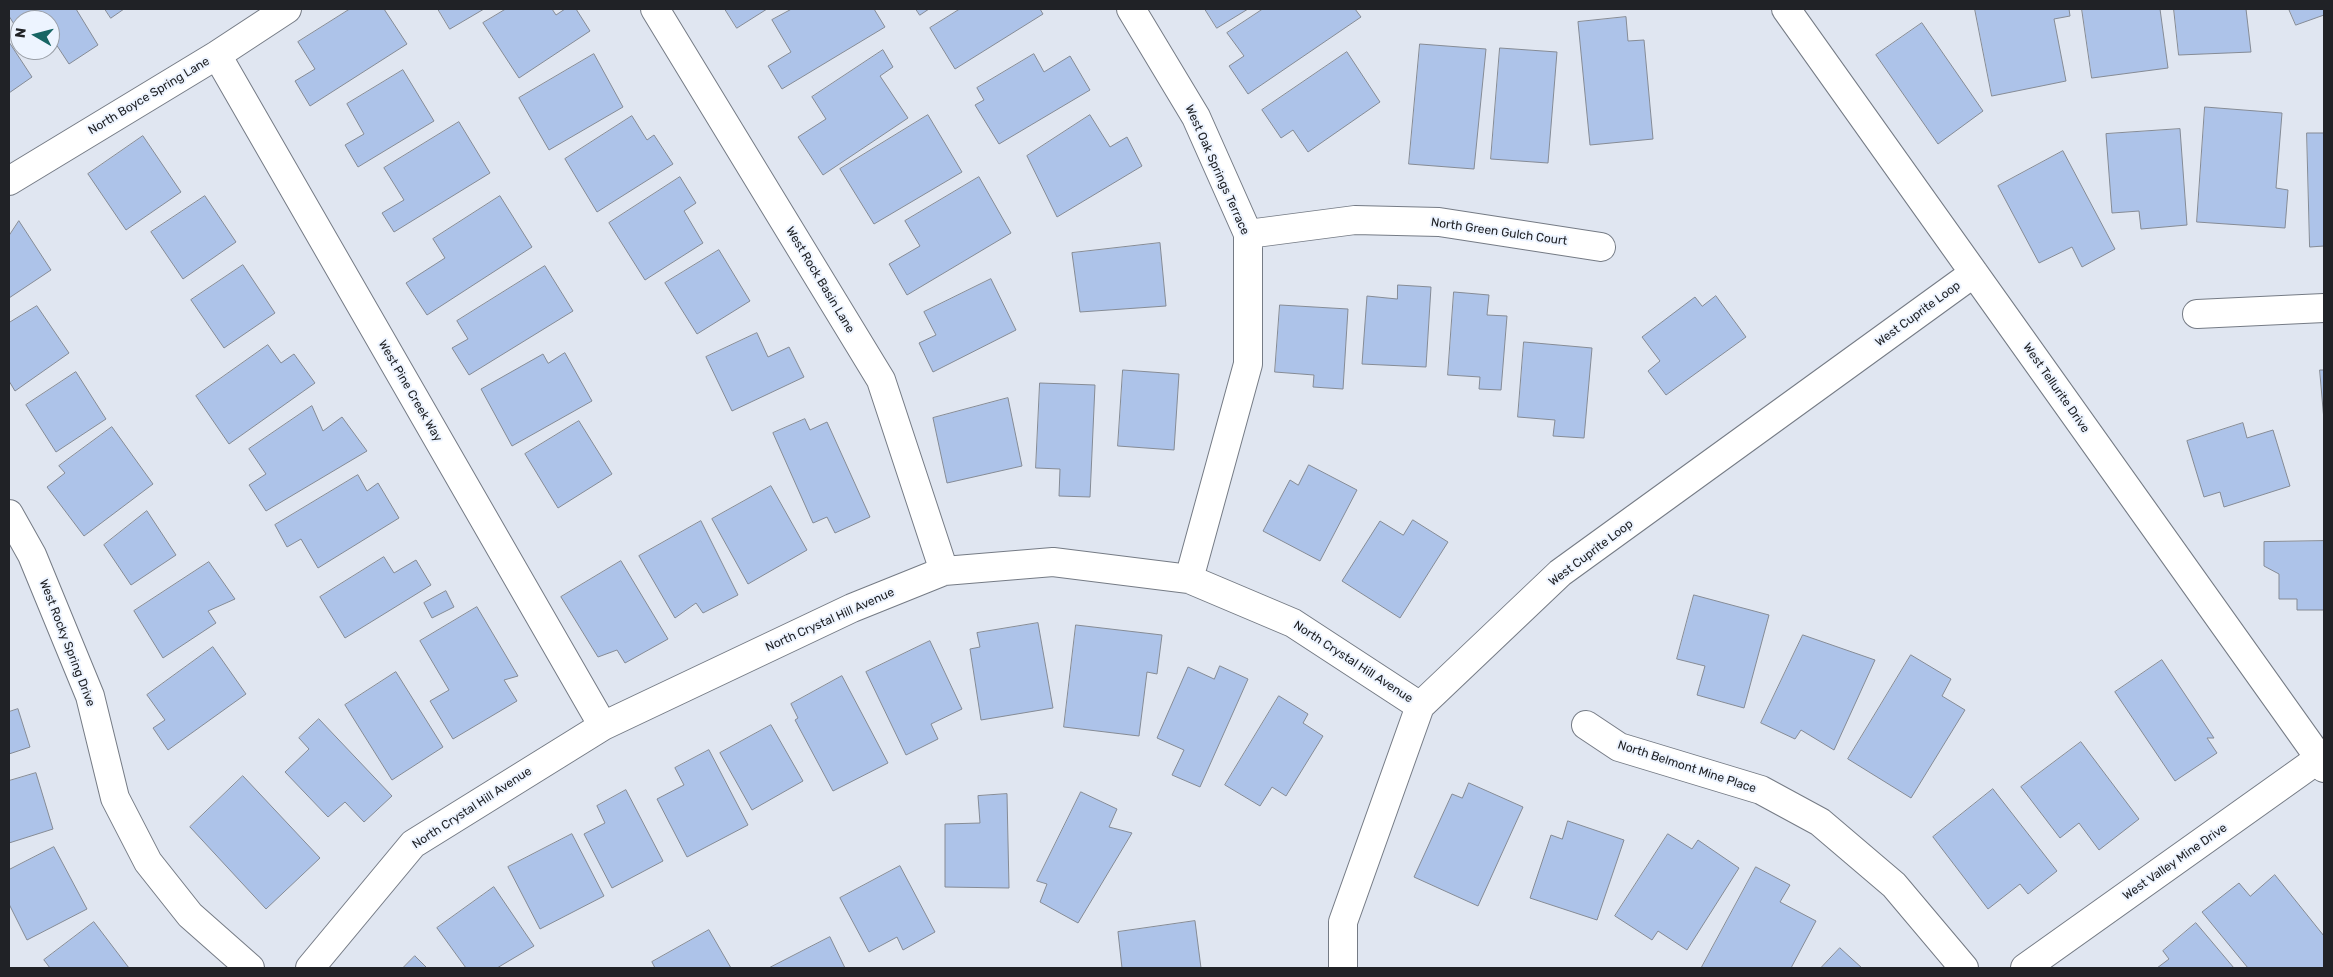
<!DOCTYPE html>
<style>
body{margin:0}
#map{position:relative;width:2333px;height:977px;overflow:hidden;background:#e0e6f1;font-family:Rubik,sans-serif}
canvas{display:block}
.frame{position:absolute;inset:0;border:10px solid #202226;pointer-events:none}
.north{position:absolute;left:10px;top:10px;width:50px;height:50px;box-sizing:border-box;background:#edf4ff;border:1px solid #9ba0a8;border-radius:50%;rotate:278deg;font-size:14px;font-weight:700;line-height:20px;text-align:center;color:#202226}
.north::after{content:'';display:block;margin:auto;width:18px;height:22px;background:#176564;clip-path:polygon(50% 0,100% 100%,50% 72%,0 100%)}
</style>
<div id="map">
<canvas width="2333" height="977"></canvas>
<div class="frame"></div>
<div class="north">N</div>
</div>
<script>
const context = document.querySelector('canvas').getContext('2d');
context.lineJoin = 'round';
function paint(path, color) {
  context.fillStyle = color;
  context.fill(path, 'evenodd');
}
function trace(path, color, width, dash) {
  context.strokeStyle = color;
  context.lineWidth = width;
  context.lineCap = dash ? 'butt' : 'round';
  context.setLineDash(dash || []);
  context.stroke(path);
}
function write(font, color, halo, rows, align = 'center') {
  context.font = font + ' Rubik,sans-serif';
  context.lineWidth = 4;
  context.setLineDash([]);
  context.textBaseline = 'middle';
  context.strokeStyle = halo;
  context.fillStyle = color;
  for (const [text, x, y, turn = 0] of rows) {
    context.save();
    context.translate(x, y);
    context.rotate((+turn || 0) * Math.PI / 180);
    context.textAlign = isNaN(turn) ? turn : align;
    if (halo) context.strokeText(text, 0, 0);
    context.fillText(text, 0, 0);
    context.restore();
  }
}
const building = new Path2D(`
 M9,9h67l22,36 -29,19 -19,-29v-15h-30v14l-11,-18z
 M105,9h19l-13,9z
 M350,9h34l23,35 -97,62 -15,-25 20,-12 -17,-27z
 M438,9h46l-34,20z
 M506,9h46l4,6 9,-6h11l14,22 -71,47 -36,-55z
 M725,9h42l-30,19z
 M792,9h82l11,18 -103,62 -14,-23 23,-14 -19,-32z
 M916,9h13l-9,6z
 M960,9h80l3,5 -88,55 -25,-41z
 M1205,9h43l-31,19z
 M1263,9h92l6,8 -113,77 -19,-28 15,-10 -17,-23z
 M1975,9h94l1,7 -16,3 12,62 -74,15z
 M2082,9h78l8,59 -76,10z
 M2174,9h72l5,43 -72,3z
 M2289,9h35v6l-28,10z
 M1626,17l2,24 16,-1 9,99 -63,6 -12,-123z
 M1922,23l61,88 -45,33 -62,-89z
 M9,42l23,35 -23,16z
 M1420,44l66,5 -12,120 -65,-5z
 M1500,48l57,4 -9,111 -57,-4z
 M883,50l10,17 -13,9 28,42 -85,57 -25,-38 28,-18 -14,-22z
 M1347,52l33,50 -72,50 -15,-22 -12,8 -19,-28z
 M594,54l29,53 -74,43 -30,-52z
 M1034,54l10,18 26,-16 20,34 -91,54 -24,-39 9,-5 -7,-12z
 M403,70l31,51 -76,46 -13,-22 19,-11 -17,-30z
 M2205,107l77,6 -6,75 12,2 -3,38 -88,-6z
 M928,115l34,57 -88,52 -34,-55z
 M1090,115l20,32 17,-10 15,29 -85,51 -30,-61z
 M632,116l15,24 7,-5 19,29 -76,48 -32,-53z
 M459,122l31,51 -96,59 -12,-19 22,-13 -20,-32z
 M2180,129l7,96 -46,4 -2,-18 -27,2 -6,-79z
 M2307,133h17v113l-14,1z
 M143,136l38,56 -55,38 -38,-56z
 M2063,151l52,98 -33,18 -10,-20 -33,16 -41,-77z
 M680,177l16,26 -12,8 19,32 -58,37 -36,-57z
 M979,177l32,56 -104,62 -18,-31 31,-18 -15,-25z
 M205,196l31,46 -53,37 -32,-47z
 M500,196l32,51 -105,68 -21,-32 39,-25 -12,-19z
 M19,221l32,49 -42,28v-62z
 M1160,243l6,63 -86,6 -8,-59z
 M719,250l31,51 -53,33 -32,-51z
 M243,265l32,48 -51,35 -33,-48z
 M545,266l28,45 -104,64 -17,-27 16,-9 -11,-18z
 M991,279l25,51 -83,42 -14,-29 17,-8 -12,-23z
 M1398,285l33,2 -5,80 -64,-3 5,-68 30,3z
 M1454,292l35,3 -2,20 20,1 -6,74 -22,-1 1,-12 -32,-2z
 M1716,296l30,41 -80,58 -18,-24 12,-10 -18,-24 53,-40 7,9z
 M1280,305l68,4 -5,80 -30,-2 1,-12 -39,-3z
 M37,306l32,47 -54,38 -6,-10v-58z
 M757,333l11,24 21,-10 15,30 -72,34 -26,-54z
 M1524,342l68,6 -8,90 -31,-2 2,-16 -37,-3z
 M268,345l13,18 13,-9 21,29 -86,61 -33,-48z
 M565,353l27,48 -80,45 -31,-57 62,-35 5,9z
 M1123,370l56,4 -5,76 -56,-4z
 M2320,370h4v50z
 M76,372l30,47 -50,33 -30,-47z
 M1040,383l55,2 -5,112 -31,-1 1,-27 -24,-1z
 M1008,398l14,68 -75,17 -14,-65z
 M312,406l11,25 19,-14 25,34 -101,60 -17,-26 17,-11 -17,-25z
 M805,419l5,11 17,-8 43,95 -35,16 -8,-16 -14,6 -40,-90z
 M579,421l33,53 -54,34 -33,-54z
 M2243,423l4,15 26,-8 17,56 -66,21 -4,-15 -16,5 -17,-56z
 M112,427l41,57 -69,52 -37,-49 18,-14 -6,-7z
 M1309,465l48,25 -37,71 -57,-30 27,-51 8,5z
 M358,475l9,16 11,-8 21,35 -81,50 -17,-29 -14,8 -12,-22z
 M771,486l36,64 -59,34 -36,-65z
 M147,511l29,44 -45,30 -27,-40z
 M1413,520l35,22 -48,76 -58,-37 38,-60 23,14z
 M701,521l37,74 -35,18 -7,-10 -21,15 -36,-62z
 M2324,541v69h-27v-11h-18v-25l-15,-8v-24z
 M384,557l10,16 22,-13 15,25 -86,53 -25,-41z
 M621,561l47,78 -43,24 -8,-13 -19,7 -37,-60z
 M209,562l26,37 -27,12 8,12 -53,35 -29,-47z
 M446,591l8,16 -22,11 -8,-15z
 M1694,595l75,20 -25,93 -47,-13 8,-29 -28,-7z
 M477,607l41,69 -14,4 13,21 -64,38 -23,-38 19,-11 -29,-49z
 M1038,623l15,85 -72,12 -11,-71 10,-2 -3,-14z
 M1076,625l86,10 -5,39 -10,-2 -8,64 -75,-9z
 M1803,635l72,25 -41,90 -33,-20 -6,9 -34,-16z
 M930,641l32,68 -31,15 7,15 -32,16 -40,-83z
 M213,647l33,47 -78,56 -15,-22 12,-8 -18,-25z
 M1911,655l40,24 -9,17 23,14 -54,88 -63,-39z
 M2162,660l52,78h-7l10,15 -42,28 -60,-89z
 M1220,666l28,13 -48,108 -28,-12 12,-25 -27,-12 31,-71 26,12z
 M396,672l47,75 -51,33 -47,-75z
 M842,676l46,87 -55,28 -38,-71 3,-2 -7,-14z
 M1279,696l29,18 -5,9 20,13 -37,60 -14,-9 -12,19 -35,-21z
 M18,709l12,38 -21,7v-42z
 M319,719l73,77 -28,26 -19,-20 -17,15 -43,-45 24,-23 -10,-11z
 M771,725l32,56 -51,29 -32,-57z
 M2081,742l58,77 -40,31 -20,-27 -19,15 -39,-51z
 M709,750l39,75 -61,32 -30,-58 27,-14 -9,-17z
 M36,773l17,56 -44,14v-62z
 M243,776l77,82 -54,51 -76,-82z
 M1469,783l54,24 -45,99 -64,-29 38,-83 10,4z
 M1993,789l64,82 -29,23 -8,-10 -32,25 -55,-72z
 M626,790l37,71 -51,27 -28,-54 21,-11 -8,-17z
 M1081,792l36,17 -8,18 23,6 -54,90 -38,-21 7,-18 -10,-3z
 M1007,794l2,94 -64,-1v-63l35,-1 -2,-27z
 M1568,821l56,19 -27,80 -67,-22 21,-63 11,4z
 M572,834l32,62 -64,33 -32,-62z
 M1668,834l24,15 6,-9 41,28 -52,82 -29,-19 -6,9 -37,-24z
 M54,847l33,62 -60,31 -18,-36v-34z
 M900,866l35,66 -32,18 -6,-13 -28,15 -29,-54z
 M1756,867l34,18 -10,17 36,19 -25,47h-87l-2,-1z
 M2275,875l49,61v32h-76l-46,-56 37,-29 11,13z
 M494,887l40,59 -37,22h-31l-29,-40z
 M1195,921l6,47h-79l-4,-36z
 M94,922l35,46h-79l-6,-8z
 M2196,923l38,45h-77l12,-9 -6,-8z
 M709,930l22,38h-76l-3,-6z
 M830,937l15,31h-76z
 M1840,948l22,20h-41z
 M415,956l12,12h-24z`);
paint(building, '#adc3e9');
trace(building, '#858b95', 1);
const minor = new Path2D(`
 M655,9l226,371 63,191
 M1131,9l65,108 52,117v130l-59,215
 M1786,9l534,750 4,9
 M217,55l386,671
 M9,181l208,-126 70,-46
 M1248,234l107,-14 84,2 162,25
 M2197,314l127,-6
 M9,514l23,41 58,141 25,102 33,64 42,53 60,53
 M1586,725l33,22 142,43 59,32 74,63 70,83
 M310,968l103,-124 190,-118 249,-118 92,-37 109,-9 136,17 104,44 127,83
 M1343,968v-46l77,-216 140,-133 414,-300
 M2025,968l299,-213`);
trace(minor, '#757b85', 30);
trace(minor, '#fff', 28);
write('12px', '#202226', '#edf4ff', [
 ["North Boyce Spring Lane",149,96,-31],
 ["West Oak Springs Terrace",1217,170,66],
 ["North Green Gulch Court",1499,232,8],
 ["West Rock Basin Lane",820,280,59],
 ["West Cuprite Loop",1918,314,-36],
 ["West Tellurite Drive",2056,388,55],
 ["West Pine Creek Way",410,391,60],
 ["West Cuprite Loop",1591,553,-37],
 ["North Crystal Hill Avenue",830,620,-24],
 ["West Rocky Spring Drive",67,643,69],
 ["North Crystal Hill Avenue",1353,662,33],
 ["North Belmont Mine Place",1687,767,18],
 ["North Crystal Hill Avenue",472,808,-33],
 ["West Valley Mine Drive",2175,862,-35]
]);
</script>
